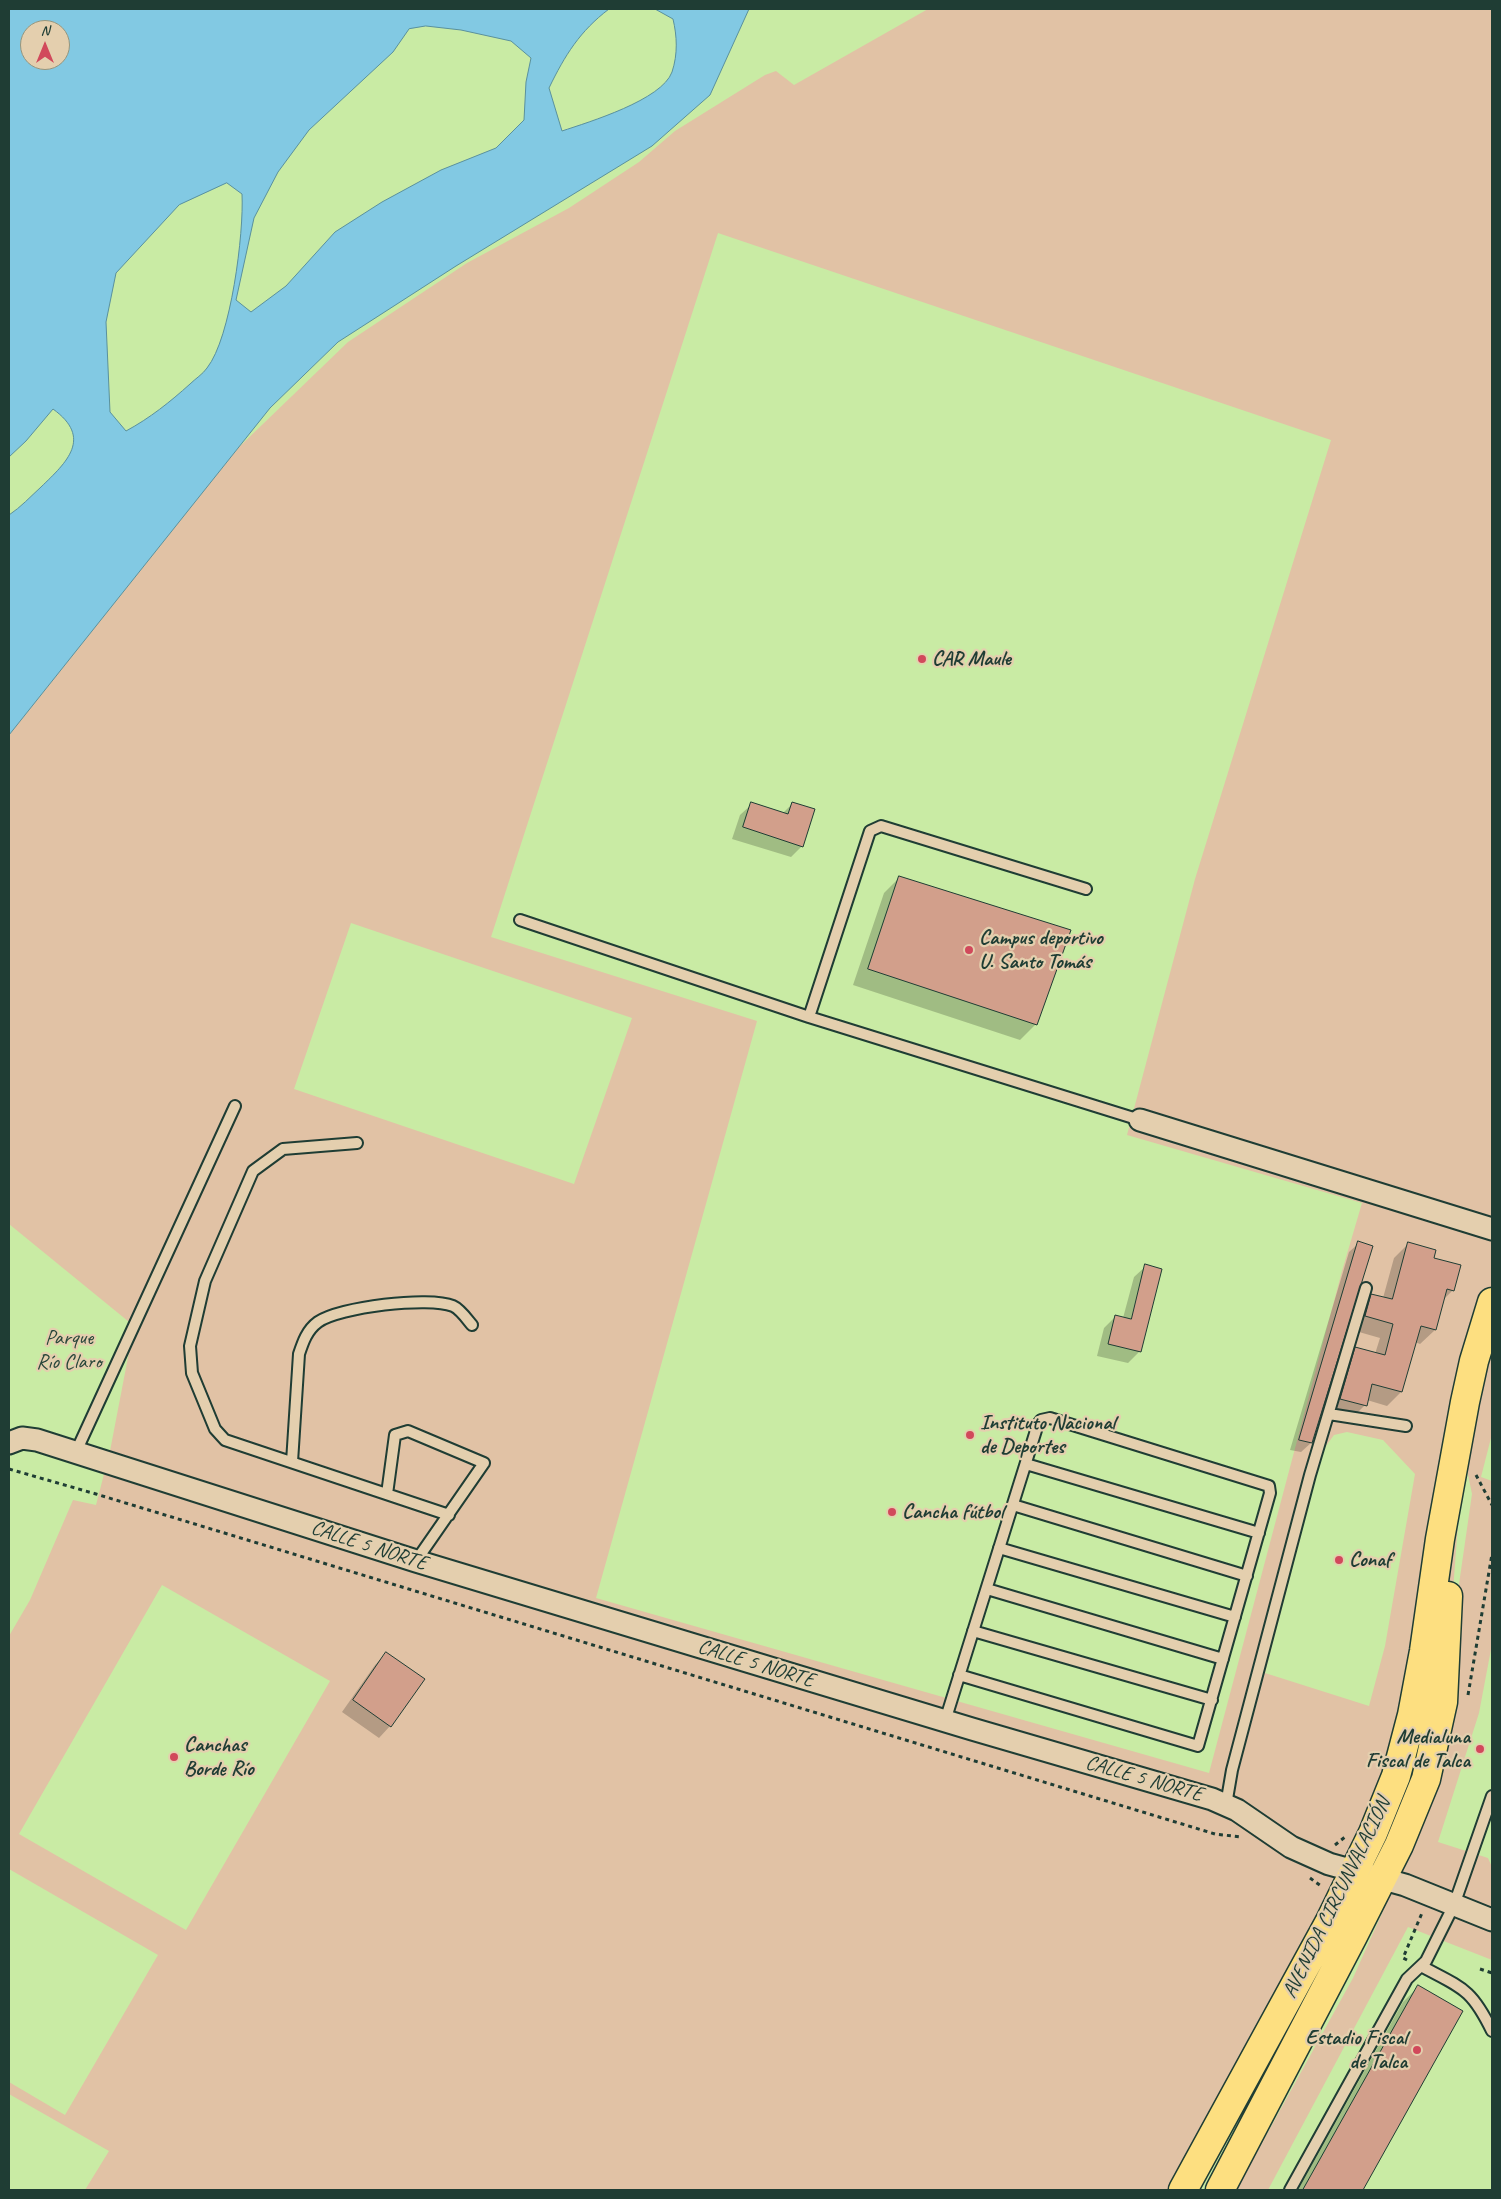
<!DOCTYPE html>
<meta charset="utf-8">
<style>
body{margin:0}
#map{position:relative;width:1501px;height:2199px;overflow:hidden;background:#e1c2a5;font-family:Caveat,sans-serif}
canvas{display:block}
.frame{position:absolute;inset:0;border:10px solid #1f3d34;pointer-events:none}
.north{position:absolute;left:20px;top:20px;width:50px;height:50px;box-sizing:border-box;background:#e4cfae;border:1px solid #95957d;border-radius:50%;rotate:0deg;font-size:14px;font-weight:700;line-height:20px;text-align:center;color:#1f3d34}
.north::after{content:'';display:block;margin:auto;width:18px;height:22px;background:#d1495b;clip-path:polygon(50% 0,100% 100%,50% 72%,0 100%)}
</style>
<div id="map">
<canvas width="1501" height="2199"></canvas>
<div class="frame"></div>
<div class="north">N</div>
</div>
<script>
const context = document.querySelector('canvas').getContext('2d');
context.lineJoin = 'round';
function paint(path, color) {
  context.fillStyle = color;
  context.fill(path, 'evenodd');
}
function trace(path, color, width, dash) {
  context.strokeStyle = color;
  context.lineWidth = width;
  context.lineCap = dash ? 'butt' : 'round';
  context.setLineDash(dash || []);
  context.stroke(path);
}
function write(font, color, halo, rows, align = 'center') {
  context.font = font + ' Caveat,sans-serif';
  context.lineWidth = 4.5;
  context.setLineDash([]);
  context.textBaseline = 'middle';
  context.strokeStyle = halo;
  context.fillStyle = color;
  for (const [text, x, y, turn = 0] of rows) {
    context.save();
    context.translate(x, y);
    context.rotate((+turn || 0) * Math.PI / 180);
    context.textAlign = isNaN(turn) ? turn : align;
    if (halo) context.strokeText(text, 0, 0);
    context.fillText(text, 0, 0);
    context.restore();
  }
}
paint(new Path2D(`
 M9,9h919l-134,76 -18,-14 -11,4 -90,56 -36,31 -70,46 -102,55 -119,79 -112,108 -227,277zM30,30h30v30h-30z
 M718,233l613,207 -136,439 -68,256 235,68 -20,68 -133,502 -613,-175 161,-577 -266,-84z
 M351,923l281,95 -58,166 -280,-95z
 M9,1224l125,102 -24,125 -14,54 -23,-5 -43,100 -21,36z
 M1347,1432l36,8 32,34 -30,172 -16,60 -104,-33 58,-223 11,-15z
 M1492,1434v47l-11,-4z
 M1462,1470h5l5,24 -14,97h-5z
 M162,1585l168,96 -144,249 -167,-96z
 M1492,1644v223l-4,-9 -50,-16 41,-129z
 M9,1869l149,86 -93,160 -56,-33z
 M1354,1901l-73,140 -23,52 -51,97h-14z
 M1387,1902l-34,76 -117,212h-5l115,-209 38,-77z
 M1408,1927l84,33v230h-224z
 M9,2094l100,57 -24,39h-76z`), '#c9eba4');
const water = new Path2D(`
 M9,9h600c-29,22 -44,46 -60,79l13,43c27,-9 100,-31 110,-59 6,-18 5,-36 1,-53l-18,-10h94l-39,86 -58,51 -196,120 -118,76 -68,66 -261,327v-220c12,-8 21,-18 32,-28 26,-25 52,-49 12,-78l-27,32 -17,16zM426,26l35,4 50,11 20,17 -5,24 -2,38 -28,28 -55,22 -59,32 -47,30 -49,54 -35,26 -15,-12 18,-82 24,-46 31,-42 84,-78 16,-23zM30,30h30v30h-30zM227,183l15,11c2,39 -11,144 -35,174 -4,6 -12,11 -17,16 -20,18 -40,34 -64,47l-16,-19 -4,-90 10,-49 63,-68z`);
paint(water, '#82c9e3');
trace(water, '#5a919d', 1);
paint(new Path2D(`
 M793,803l9,43 -11,11 -59,-18 8,-24 12,-11 30,10z
 M900,877l136,147 -16,16 -167,-55 31,-92z
 M1359,1243l-48,200 -10,9 -11,-2 59,-198z
 M1408,1244l25,15 20,31 -11,11 -7,29 -15,14 -5,-2 -14,50 -14,14 -20,-6 -2,5 -14,14 -24,-6 15,-50 14,-14 19,5 5,-16 -28,-8 6,-21 14,-14 11,3 11,-40z
 M1146,1266l14,4 -21,82 -11,11 -31,-7 7,-28 12,-12 7,2 11,-41z
 M386,1654l4,72 -11,12 -37,-26 33,-47z
 M1418,1987l43,24 -100,179h-63l105,-188z`), '#0003');
const building = new Path2D(`
 M751,802l37,12 4,-12 23,7 -12,38 -60,-20z
 M899,876l172,54 -34,95 -169,-56z
 M1358,1241l15,5 -61,197 -13,-3z
 M1408,1242l28,8 -2,8 27,7 -7,26 -7,-2 -11,41 -15,-4 -19,66 -30,-8 -5,22 -27,-7 15,-52 30,8 8,-31 -28,-8 6,-22 21,5z
 M1145,1264l17,5 -21,83 -33,-8 7,-29 16,4z
 M386,1652l39,27 -34,48 -38,-27z
 M1418,1985l45,26 -100,179h-60z`);
paint(building, '#d29f8b');
trace(building, '#1f3d34', 1);
const lane = new Path2D(`
 M1086,889l-205,-63 -11,5 -61,186 331,103
 M520,920l289,97
 M357,1143l-74,6 -30,22 -48,110 -15,65 2,27 23,56 10,11 224,75
 M1329,1414l77,12
 M75,1454l160,-348
 M292,1462l7,-108c4,-12 8,-24 19,-32 21,-15 111,-26 135,-16 7,3 14,13 19,19
 M1026,1464l233,69
 M387,1494l8,-59 13,-4 76,32 -68,98
 M1013,1505l234,71
 M999,1548l236,69
 M987,1589l236,70
 M973,1631l239,69
 M945,1721c31,-99 62,-198 93,-297l3,-4 9,-2 219,68 1,7 -72,253 -239,-71
 M1226,1805l6,-35 78,-295 56,-187
 M1421,1966c41,22 50,22 71,65
 M1290,2190l117,-211 19,-18 28,-56 38,-109`);
const street = new Path2D(`
 M1140,1120l352,109
 M9,1443l13,-5 15,2 379,121 556,168 240,70 25,11 54,37 38,17 76,21 87,35`);
const primary = new Path2D(`
 M1183,2190l146,-267 44,-90 23,-57 16,-61 12,-64 16,-112 25,-137 9,-41 18,-59
 M1220,2190l133,-254 46,-91 27,-66 17,-77 5,-106`);
trace(lane, '#1f3d34', 14);
trace(street, '#1f3d34', 25);
trace(primary, '#1f3d34', 31);
trace(new Path2D(`
 M9,1469l87,25 1119,340 26,3
 M1476,1475l16,30
 M1468,1695l24,-141
 M1335,1845l10,-8
 M1310,1878l11,8
 M1407,1960l-4,-2 19,-45
 M1480,1969l12,4`), '#1f3d34', 3, [4, 4]);
trace(lane, '#e4cfae', 10);
trace(street, '#e4cfae', 21);
trace(primary, '#fddf80', 28);
for (const [x, y, r, color] of [
 [922,659,5,"#d1495b"],
 [969,950,5,"#d1495b"],
 [970,1435,5,"#d1495b"],
 [892,1512,5,"#d1495b"],
 [1339,1560,5,"#d1495b"],
 [1480,1749,5,"#d1495b"],
 [174,1757,5,"#d1495b"],
 [1417,2050,5,"#d1495b"]
]) {
  const dot = new Path2D();
  dot.arc(x, y, r, 0, 2 * Math.PI);
  context.fillStyle = color;
  context.fill(dot);
  trace(dot, '#e4cfae', 2);
}
write('bold 21px', '#1f3d34', '#e4cfae', [
 ["CAR Maule",932,659],
 ["Campus deportivo",979,938],
 ["U. Santo Tomás",979,962],
 ["Instituto Nacional",980,1423],
 ["de Deportes",980,1447],
 ["Cancha fútbol",902,1512],
 ["Conaf",1349,1560],
 ["Medialuna",1470,1737,"right"],
 ["Fiscal de Talca",1470,1761,"right"],
 ["Canchas",184,1745],
 ["Borde Río",184,1769],
 ["Estadio Fiscal",1407,2038,"right"],
 ["de Talca",1407,2062,"right"]
], 'left');
write('21px', '#28463a', '#e4cfae', [
 ["Parque",69,1338],
 ["Río Claro",69,1362]
]);
write('21px', '#1f3d34', '#e4cfae', [
 ["CALLE 5 NORTE",369,1546,18],
 ["CALLE 5 NORTE",756,1664,17],
 ["CALLE 5 NORTE",1144,1779,16],
 ["AVENIDA CIRCUNVALACIÓN",1337,1898,-64]
]);
</script>
